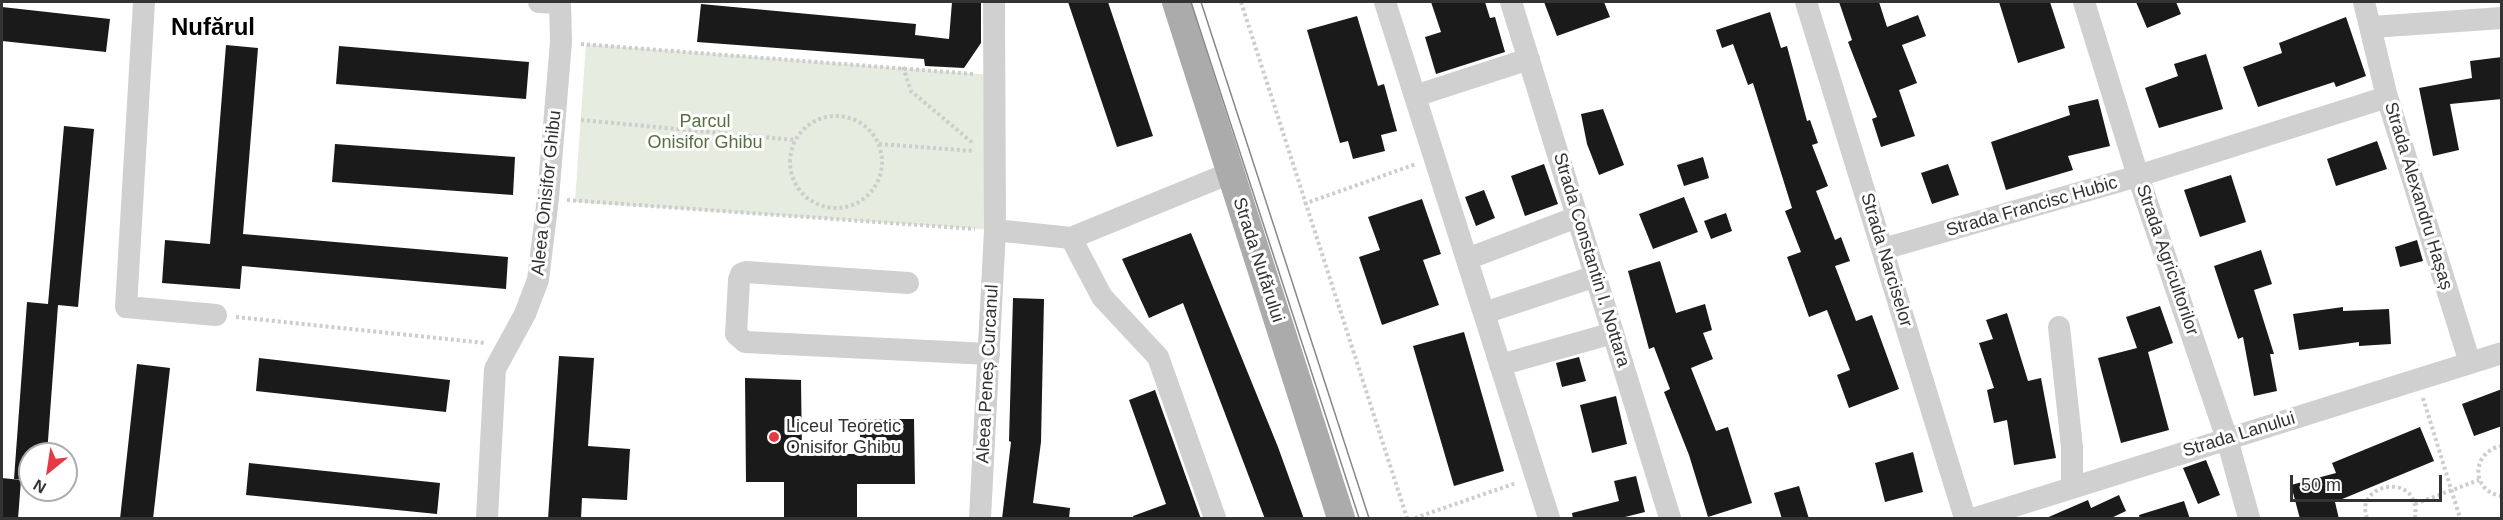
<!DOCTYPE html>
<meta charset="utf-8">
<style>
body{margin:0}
#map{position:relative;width:2503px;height:520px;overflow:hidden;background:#fff;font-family:Arial,sans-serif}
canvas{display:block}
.frame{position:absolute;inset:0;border:3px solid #333;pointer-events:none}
.north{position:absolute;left:18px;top:442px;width:60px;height:60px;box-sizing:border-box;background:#fff;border:2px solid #adadad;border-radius:50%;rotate:210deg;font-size:16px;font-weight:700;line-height:24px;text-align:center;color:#333}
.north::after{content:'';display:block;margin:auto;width:21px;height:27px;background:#e63946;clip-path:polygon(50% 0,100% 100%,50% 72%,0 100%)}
.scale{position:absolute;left:2290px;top:475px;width:152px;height:27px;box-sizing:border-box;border:3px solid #333;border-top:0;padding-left:8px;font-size:18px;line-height:21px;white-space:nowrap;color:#333;-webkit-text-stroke:4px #fff;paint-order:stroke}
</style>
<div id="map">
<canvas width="2503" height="520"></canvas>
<div class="frame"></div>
<div class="north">N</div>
<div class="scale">50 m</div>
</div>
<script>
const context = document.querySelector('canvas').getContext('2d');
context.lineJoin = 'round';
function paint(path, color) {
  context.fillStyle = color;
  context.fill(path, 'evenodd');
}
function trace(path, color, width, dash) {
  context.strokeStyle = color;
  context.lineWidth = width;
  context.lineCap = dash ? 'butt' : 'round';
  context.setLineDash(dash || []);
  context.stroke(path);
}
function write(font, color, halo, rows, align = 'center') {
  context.font = font + ' Arial,sans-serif';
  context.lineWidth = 6;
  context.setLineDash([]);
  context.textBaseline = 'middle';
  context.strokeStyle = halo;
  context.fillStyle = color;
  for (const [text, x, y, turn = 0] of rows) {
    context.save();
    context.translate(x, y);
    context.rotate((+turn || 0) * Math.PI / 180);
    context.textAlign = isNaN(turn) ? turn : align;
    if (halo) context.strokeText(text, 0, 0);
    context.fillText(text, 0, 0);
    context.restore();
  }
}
paint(new Path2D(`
 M586,44l407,31 2,155 -420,-28z`), '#e6ecdf');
paint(new Path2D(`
 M952,2h29v41l-17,25 -39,-2 -1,-7 -227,-17 4,-38 215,20 -1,11 34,4z
 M1068,2h40l45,134 -36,11z
 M1431,2h54l5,16 5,-1 10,35 -69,22 -11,-37 16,-5z
 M1544,2h60l6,15 -53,19z
 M1839,2h40l8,25 31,-12 8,21 -24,9 15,38 -18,7 16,46 -34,11 -9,-28 5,-2 -29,-75 4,-2z
 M1999,2h51l15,46 -47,15z
 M2136,2h40l5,12 -34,14z
 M2,7l108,12 -4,33 -104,-11z
 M1770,12l11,36 6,-2 20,75 3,-1 8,23 -6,2 16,41 -12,5 19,49 6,-3 9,24 -15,5 21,55 16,-6 27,74 -50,19 -12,-33 13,-5 -23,-60 -18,7 -22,-60 14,-5 -16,-41 7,-3 -39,-125 -5,2 -15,-41 -11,4 -6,-18z
 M1357,16l21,70 6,-2 13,47 -16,4 4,16 -32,8 -5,-18 -8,2 -33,-113z
 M2346,17l20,59 -30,11 -2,-5 -76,25 -15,-40 39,-14 -3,-10z
 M226,45l32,3 -15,186 265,23 -2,32 -264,-23 -2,23 -78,-6 3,-43 45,4z
 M339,46l190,16 -3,37 -190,-15z
 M2206,54l17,55 -64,19 -14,-40 33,-12 -4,-12z
 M2502,57v42l-52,5 9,46 -26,6 -14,-68 53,-10 -2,-17z
 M2098,99l12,47 -42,10 5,14 -67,20 -15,-48 79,-27 -2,-9z
 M1603,109l21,56 -25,10 -12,-31 -6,-30z
 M64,126l30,3 -16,178 -20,-2 -11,149h-17v26l-16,-1 13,-177 21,2z
 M2377,141l10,28 -51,17 -9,-27z
 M335,144l180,13 -2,38 -181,-13z
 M1703,157l6,21 -25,8 -7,-21z
 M1544,164l14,40 -33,12 -14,-40z
 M1948,164l11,31 -27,9 -11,-31z
 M2231,175l15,47 -46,15 -16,-47z
 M1484,190l11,28 -19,8 -11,-29z
 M1684,197l14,35 -45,17 -14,-35z
 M1422,199l19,55 -18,6 16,45 -57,20 -23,-68 21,-7 -12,-33z
 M1726,213l6,18 -21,8 -7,-18z
 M1191,233l87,214 26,72h-39l-82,-216 -34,15 -27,-59z
 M2417,240l6,21 -23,6 -5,-20z
 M2261,250l11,34 -18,6 20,64h-4l7,37 -23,5 -11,-59 -5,2 -24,-73z
 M1660,261l16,52 29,-9 7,26 -9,3 10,26 -22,9 25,63 12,-4 24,76 -44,14 -19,-62 -25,-63 6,-3 -16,-42 -5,2 -21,-78z
 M1013,298l31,1 -3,143 -8,61 37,5 -1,11h-67l9,-77 -2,-1z
 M2160,306l13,37 -25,9 21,78 -48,13 -23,-85 39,-10 -11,-31z
 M2343,307v4l46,-2 2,35 -32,2v-4l-60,8 -6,-36z
 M2007,313l21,68 13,-3 15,80 -42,7 -7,-45 -13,3 -7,-33 7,-2 -15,-45 14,-4 -7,-19z
 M1464,332l40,139 -50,15 -41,-140z
 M559,356l35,2 -6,88 42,3 -3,51 -45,-2 -1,21h-33z
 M1579,357l7,24 -24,6 -6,-24z
 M259,358l191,22 -4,32 -190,-21z
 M137,364l33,4 -17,151h-33z
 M745,378l56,2 1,74h58v-35h54l1,65h-58v35h-73v-37h-38z
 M2502,389v37l-28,10 -12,-32z
 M1155,390l46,129h-67l-1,-3 33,-12 -37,-104z
 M1616,396l11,48 -35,9 -12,-48z
 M2420,427l14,34 -99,41 4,17h-39l-9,-34 45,-12 -4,-10z
 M1913,452l10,40 -38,10 -10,-39z
 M2206,460l14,35 -22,9 -15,-36z
 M249,463l191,20 -3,31 -191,-19z
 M1636,476l9,36 -28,7h-44l-1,-6 47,-12 -5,-20z
 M2,478l19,2 -3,39h-16z
 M1799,486l10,33h-27l-8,-26z
 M2119,495l7,16 -17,8h-65l44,-19 3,8z
 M2184,501l6,18h-50l-1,-4z`), '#1a1a1a');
trace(new Path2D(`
 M1241,2l166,516
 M581,44l393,30
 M903,67l8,24 63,53
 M790 162a46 46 0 1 1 92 0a46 46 0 1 1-92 0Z
 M581,120l214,20
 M879,144l95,7
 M567,200l408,29
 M1304,204l112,-40
 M236,317l249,26
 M2423,398l37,120
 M2502,446c-31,5 -32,46 0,50
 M2415,504l64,-24
 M1415,518l101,-35
 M2367,518c-14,-35 55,-48 48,0`), '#cdcdcd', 4, [3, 3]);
trace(new Path2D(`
 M144,2l-18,305 90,8
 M539,2l21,1
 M1385,2l164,516
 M1511,2l159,516
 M1806,2l159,516
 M2084,2l54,174 89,263 22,79
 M2364,2l23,95 83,266
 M2372,27l130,-9
 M1415,96l114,-37
 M995,230l76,8 159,-65
 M1071,238l31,59 56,60 57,161
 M1883,249l255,-73 249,-79
 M1467,259l110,-42
 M908,283l-162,-11 -5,2 -2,6 -3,54 9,8 244,12
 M1484,313l112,-37
 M2059,327l13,120v41
 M1500,365l113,-32
 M487,518l8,-149 30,-55 13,-34 10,-82 13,-156 -1,-40
 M980,518l15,-288 -1,-228
 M1976,518l526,-165`), '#d0d0d0', 22);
trace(new Path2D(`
 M1176,2l165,516`), '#ababab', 28);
trace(new Path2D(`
 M1191,2l168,516
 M1201,2l168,516`), '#888', 1.5);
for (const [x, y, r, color] of [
 [774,437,6,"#e63946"]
]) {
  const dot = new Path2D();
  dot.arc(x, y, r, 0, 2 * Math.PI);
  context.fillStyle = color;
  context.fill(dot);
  trace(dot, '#fff', 2);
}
write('18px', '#56703f', '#fff', [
 ["Parcul",705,122],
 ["Onisifor Ghibu",705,143]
]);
write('18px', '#333', '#fff', [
 ["Aleea Onisifor Ghibu",547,193,-84],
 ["Strada Alexandru Hașaș",2418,196,73],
 ["Strada Francisc Hubic",2032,207,-16],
 ["Strada Nufărului",1258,260,72],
 ["Strada Constantin I. Nottara",1591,260,73],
 ["Strada Narciselor",1886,260,73],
 ["Strada Agricultorilor",2167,260,71],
 ["Aleea Peneș Curcanul",988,374,-87],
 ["Strada Lanului",2239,435,-17]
]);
write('18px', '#333', '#fff', [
 ["Liceul Teoretic",786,427],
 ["Onisifor Ghibu",786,448]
], 'left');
write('bold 24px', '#000', '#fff', [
 ["Nufărul",213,28]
]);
</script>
